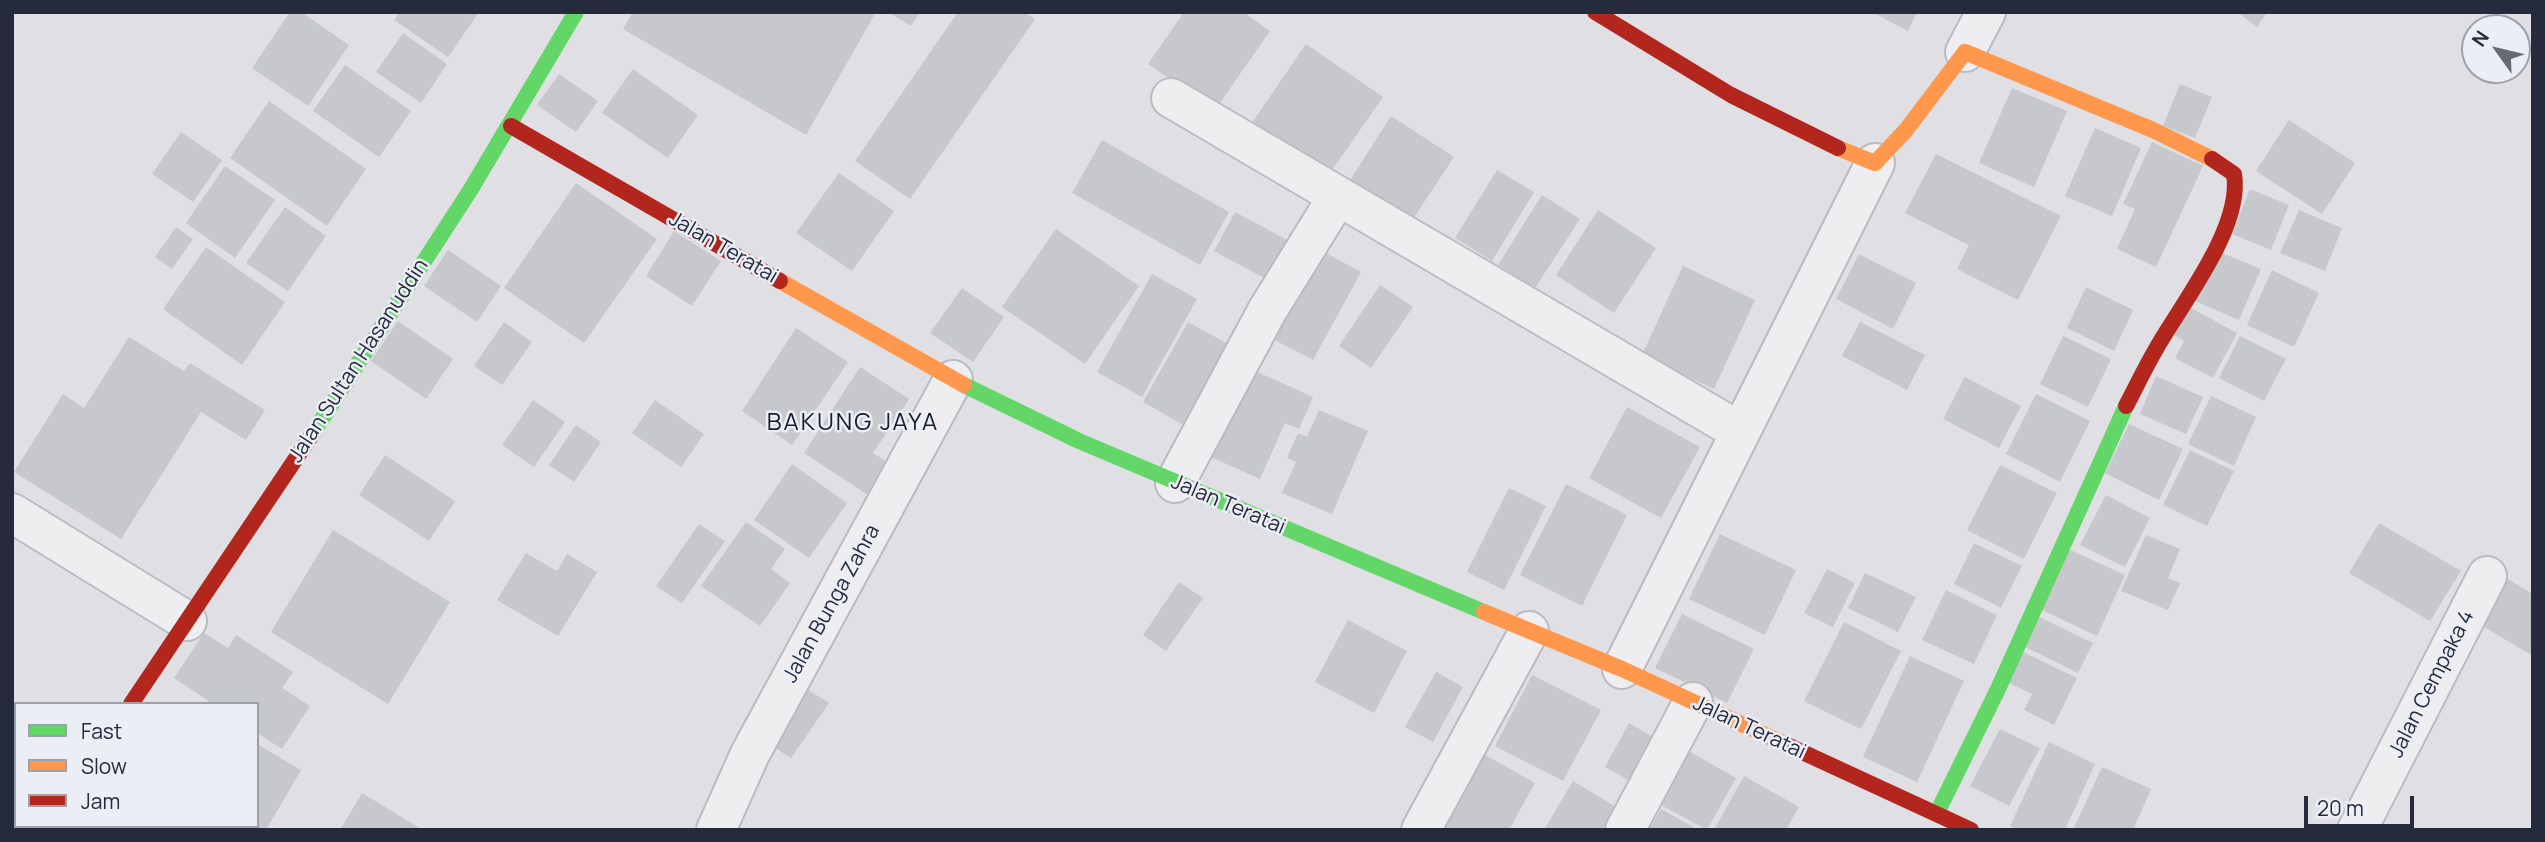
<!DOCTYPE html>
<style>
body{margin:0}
#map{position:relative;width:2545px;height:842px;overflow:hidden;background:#dfdfe4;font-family:Manrope,sans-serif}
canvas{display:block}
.frame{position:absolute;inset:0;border:14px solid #262a3d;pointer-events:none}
.legend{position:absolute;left:14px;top:702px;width:245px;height:126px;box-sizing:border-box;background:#ebeef4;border:2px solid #9ca0ab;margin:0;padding:9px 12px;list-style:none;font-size:21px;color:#262a3d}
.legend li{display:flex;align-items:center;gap:14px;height:35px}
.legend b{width:35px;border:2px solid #9ca0ab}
.north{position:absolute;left:2461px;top:14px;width:70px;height:70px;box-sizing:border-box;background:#ebeef4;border:2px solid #9ca0ab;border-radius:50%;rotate:304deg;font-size:19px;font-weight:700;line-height:28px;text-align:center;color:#262a3d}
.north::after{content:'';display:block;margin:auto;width:24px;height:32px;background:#676977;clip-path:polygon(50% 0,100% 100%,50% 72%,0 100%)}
.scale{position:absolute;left:2304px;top:796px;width:110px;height:32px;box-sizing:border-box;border:4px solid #262a3d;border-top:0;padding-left:9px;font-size:21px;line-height:24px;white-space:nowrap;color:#262a3d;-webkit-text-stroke:5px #ebeef4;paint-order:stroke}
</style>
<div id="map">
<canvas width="2545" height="842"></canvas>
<div class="frame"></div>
<ul class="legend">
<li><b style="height:9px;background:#63d668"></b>Fast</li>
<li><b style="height:9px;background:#ff974d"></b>Slow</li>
<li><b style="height:9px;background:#b3261e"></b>Jam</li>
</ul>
<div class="north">N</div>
<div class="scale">20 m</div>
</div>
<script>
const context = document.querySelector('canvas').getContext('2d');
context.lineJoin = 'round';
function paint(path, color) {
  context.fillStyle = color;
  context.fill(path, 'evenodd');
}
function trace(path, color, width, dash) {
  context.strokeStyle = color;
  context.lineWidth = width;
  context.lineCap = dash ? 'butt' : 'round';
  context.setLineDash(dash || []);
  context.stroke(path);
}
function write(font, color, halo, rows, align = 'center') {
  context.font = font + ' Manrope,sans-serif';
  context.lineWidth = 5;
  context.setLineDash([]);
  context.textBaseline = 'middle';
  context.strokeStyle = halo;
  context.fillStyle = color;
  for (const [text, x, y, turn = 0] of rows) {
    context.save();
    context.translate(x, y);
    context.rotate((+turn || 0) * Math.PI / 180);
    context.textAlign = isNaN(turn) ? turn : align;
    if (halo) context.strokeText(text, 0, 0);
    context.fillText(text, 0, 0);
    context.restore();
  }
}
paint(new Path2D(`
 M290,12h11l48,33 -41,61 -56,-38z
 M400,12h79l-31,45 -54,-37z
 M633,12h243l-70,123 -183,-106z
 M888,12h32l-9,14z
 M958,12h66l11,7 -125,180 -55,-38z
 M1184,12h59l27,19 -55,79 -67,-46z
 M1872,12h45l-9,19z
 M2237,12h30l-10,15z
 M403,33l44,31 -26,39 -45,-31z
 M1306,44l77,53 -60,86 -76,-53z
 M345,65l66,46 -32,46 -66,-46z
 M633,69l65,46 -30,43 -66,-45z
 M559,74l39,27 -22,31 -39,-27z
 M2180,84l32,13 -17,41 -32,-12z
 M2012,88l55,23 -33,76 -55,-24z
 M269,101l97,68 -39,57 -97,-68z
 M1391,116l63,41 -47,71 -62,-40z
 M2289,120l66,43 -33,51 -66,-43z
 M2095,128l46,20 -29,68 -47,-20z
 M181,132l41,28 -29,42 -41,-28z
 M1102,140l127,72 -29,53 -128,-72z
 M2152,142l51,24 -47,101 -39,-18 18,-40 -12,-5z
 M1936,154l125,62 -43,84 -61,-31 12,-24 -64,-32z
 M225,166l50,34 -40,58 -49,-35z
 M1497,170l37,22 -42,69 -37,-23z
 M839,173l55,38 -42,60 -56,-38z
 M576,183l81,56 -73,104 -80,-55z
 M2250,189l39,16 -18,45 -39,-16z
 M1542,195l38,24 -45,69 -37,-23z
 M285,207l41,29 -38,55 -42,-28z
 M1598,210l58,38 -42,65 -58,-38z
 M2299,210l43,18 -17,43 -45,-18z
 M1235,212l56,30 -21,39 -56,-30z
 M176,227l17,12 -21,30 -17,-12z
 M1056,229l83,57 -54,78 -83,-57z
 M674,231l47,30 -29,45 -46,-30z
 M206,247l79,55 -43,63 -79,-56z
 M1315,247l46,25 -48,88 -46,-24z
 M448,250l53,36 -24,36 -53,-36z
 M2217,251l44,18 -22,51 -44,-19z
 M1859,254l57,29 -23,46 -57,-30z
 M1683,266l72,34 -41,89 -72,-34z
 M2272,270l47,23 -25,54 -47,-22z
 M1152,274l45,25 -55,98 -45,-25z
 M1380,285l33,22 -42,61 -32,-22z
 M2086,287l47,23 -19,41 -47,-23z
 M962,288l42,29 -31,45 -43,-29z
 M2189,307l48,26 -24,45 -38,-20 9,-17 -10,-6z
 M398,321l55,38 -27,40 -55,-38z
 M504,322l28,20 -30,43 -28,-19z
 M1188,322l42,23 -45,81 -42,-24z
 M1860,322l65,33 -18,35 -65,-34z
 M796,328l52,34 -56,83 -50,-34z
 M2063,336l48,23 -23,48 -48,-23z
 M2240,336l46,23 -22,42 -45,-23z
 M129,337l55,34 6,-8 75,47 -19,30 -45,-28 -80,127 -107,-67 49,-78 21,14z
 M860,367l49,32 -36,54 16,10 -21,32 -64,-42z
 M1251,369l62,28 -14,32 -14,-6 -25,56 -49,-22z
 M2156,376l47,21 -17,37 -46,-20z
 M1965,377l56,29 -22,42 -56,-29z
 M2036,394l54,27 -30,61 -54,-28z
 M2211,396l45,21 -22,49 -46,-22z
 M533,400l32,22 -31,45 -32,-22z
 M655,400l49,34 -23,33 -49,-34z
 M1627,407l73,40 -39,71 -72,-40z
 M1319,410l49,21 -36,83 -50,-21 14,-31 -9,-4 11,-25 9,4z
 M2129,424l54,25 -24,51 -54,-27z
 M576,425l25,17 -27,40 -25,-17z
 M2190,450l44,21 -27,55 -44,-21z
 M385,455l70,46 -26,40 -70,-46z
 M792,464l55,39 -38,55 -55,-38z
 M2000,465l57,28 -33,66 -57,-29z
 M1566,484l61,31 -45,91 -62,-31z
 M1509,488l37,18 -42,84 -37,-18z
 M2106,495l44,23 -25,49 -45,-22z
 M746,522l39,27 -14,20 19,14 -30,43 -59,-40z
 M2379,523l82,48 -31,50 -81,-48z
 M699,524l26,17 -43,62 -26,-17z
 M333,530l117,72 -62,102 -117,-72z
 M1720,534l76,36 -31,65 -76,-36z
 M2146,535l34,14 -12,29 12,5 -12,27 -47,-19z
 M1974,543l48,23 -21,42 -47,-24z
 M2066,548l59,27 -28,61 -59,-28z
 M526,553l31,18 10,-17 30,18 -39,64 -61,-36z
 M1827,569l28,14 -22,44 -29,-14z
 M1865,573l51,24 -18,35 -50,-24z
 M2506,578l27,16v62l-54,-32z
 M1179,582l24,16 -37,53 -23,-16z
 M1946,590l51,25 -23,49 -52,-24z
 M1682,614l72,35 -27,54 -72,-35z
 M2037,616l56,27 -15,30 -55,-27z
 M1348,620l59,31 -33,62 -59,-31z
 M1844,622l57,29 -40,78 -57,-28z
 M204,633l24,15 8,-13 57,37 -11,16 28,18 -28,43 -25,-16v-29h-44l-39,-26z
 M2023,652l54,26 -23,47 -30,-15 8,-16 -23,-11z
 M1910,656l54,25 -47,101 -54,-25z
 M1436,672l27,15 -30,55 -28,-15z
 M1532,675l69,35 -38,71 -68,-35z
 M804,687l25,16 -38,55 -25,-16z
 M1629,723l36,21 -24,43 -36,-20z
 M2000,729l40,19 -31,58 -39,-20z
 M2049,742l46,22 -30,66h-47l-8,-4z
 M257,744l44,26 -35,60h-132l2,-4h121z
 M1680,746l56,32 -29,52 -57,-31z
 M1485,755l50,28 -26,47h-65z
 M2102,767l49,22 -18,41h-60z
 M1744,776l55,31 -13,23h-72z
 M1573,781l43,26 -14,23h-58z
 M362,793l61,37h-83z
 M1661,809l37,21h-49z`), '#c7c8cc');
const street = new Path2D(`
 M1965,52l21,-40
 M1171,98l568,333
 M1175,483l92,-172 71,-115
 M12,513l175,108
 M1622,669l253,-506
 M716,830l34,-76 203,-374
 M1421,830l108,-199
 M1625,830l68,-128
 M2357,830l130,-254`);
trace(street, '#babbc0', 42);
trace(street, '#eeeef1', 38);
trace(new Path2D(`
 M964,385l115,56 405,171
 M311,436l160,-247 105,-177
 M1937,813l61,-124 128,-283
 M49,830l2,-4`), '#63d668', 16);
trace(new Path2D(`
 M1838,148l37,15 31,-33 59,-78 188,78 59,29
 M780,281l184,104
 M1484,612l138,57 165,76`), '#ff974d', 16);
trace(new Path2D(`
 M1595,12l136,83 107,53
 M511,126l269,155
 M2126,406c10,-19 19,-38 30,-57 26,-46 87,-122 78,-175l-22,-15
 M131,704l180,-268
 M1787,745l184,85`), '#b3261e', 16);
write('21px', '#262a3d', '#ebeef4', [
 ["Jalan Teratai",723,248,30],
 ["Jalan Sultan Hasanuddin",359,361,-57],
 ["Jalan Teratai",1228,505,23],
 ["Jalan Bunga Zahra",832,604,-61],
 ["Jalan Cempaka 4",2432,684,-63],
 ["Jalan Teratai",1749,728,25]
]);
context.letterSpacing = '2px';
write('24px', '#181c2e', '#ebeef4', [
 ["BAKUNG JAYA",853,423]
]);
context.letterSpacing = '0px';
</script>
